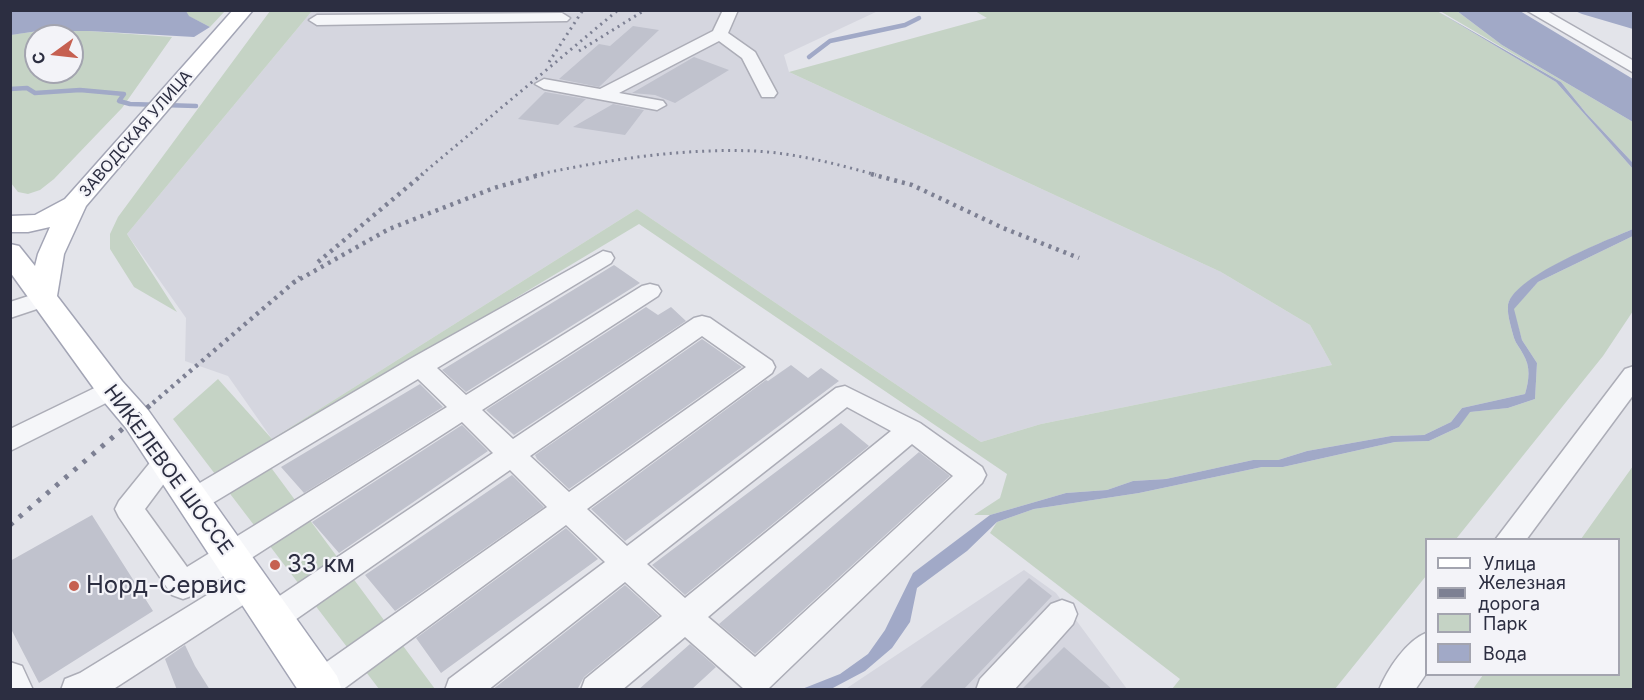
<!DOCTYPE html>
<meta charset="utf-8">
<style>
body{margin:0}
#map{position:relative;width:1644px;height:700px;overflow:hidden;background:#e3e4ea;font-family:Inter,sans-serif}
canvas{display:block}
.frame{position:absolute;inset:0;border:12px solid #2c2e41;pointer-events:none}
.legend{position:absolute;left:1425px;top:538px;width:195px;height:138px;box-sizing:border-box;background:#f3f3f8;border:2px solid #a3a4af;margin:0;padding:8px 10px;list-style:none;font-size:18px;color:#2c2e41}
.legend li{display:flex;align-items:center;gap:12px;height:30px}
.legend b{width:30px;border:2px solid #a3a4af}
.north{position:absolute;left:24px;top:24px;width:60px;height:60px;box-sizing:border-box;background:#f3f3f8;border:2px solid #a3a4af;border-radius:50%;rotate:255deg;font-size:16px;font-weight:700;line-height:24px;text-align:center;color:#2c2e41}
.north::after{content:'';display:block;margin:auto;width:21px;height:27px;background:#c66051;clip-path:polygon(50% 0,100% 100%,50% 72%,0 100%)}
</style>
<div id="map">
<canvas width="1644" height="700"></canvas>
<div class="frame"></div>
<ul class="legend">
<li><b style="height:8px;background:#fff"></b>Улица</li>
<li><b style="height:8px;background:#7d8093"></b>Железная дорога</li>
<li><b style="height:16px;background:#c5d3c5"></b>Парк</li>
<li><b style="height:16px;background:#a1a9c7"></b>Вода</li>
</ul>
<div class="north">С</div>
</div>
<script>
const context = document.querySelector('canvas').getContext('2d');
context.lineJoin = 'round';
function paint(path, color) {
  context.fillStyle = color;
  context.fill(path, 'evenodd');
}
function trace(path, color, width, dash) {
  context.strokeStyle = color;
  context.lineWidth = width;
  context.lineCap = dash ? 'butt' : 'round';
  context.setLineDash(dash || []);
  context.stroke(path);
}
function write(font, color, halo, rows, align = 'center') {
  context.font = font + ' Inter,sans-serif';
  context.lineWidth = 4.5;
  context.setLineDash([]);
  context.textBaseline = 'middle';
  context.strokeStyle = halo;
  context.fillStyle = color;
  for (const [text, x, y, turn = 0] of rows) {
    context.save();
    context.translate(x, y);
    context.rotate((+turn || 0) * Math.PI / 180);
    context.textAlign = isNaN(turn) ? turn : align;
    if (halo) context.strokeText(text, 0, 0);
    context.fillText(text, 0, 0);
    context.restore();
  }
}
paint(new Path2D(`
 M312,11h566l-94,44 5,17 432,200 89,53 22,40 -291,59 -60,18 -344,-233 -365,230 -44,-63 -43,-15 1,-43 -59,-84z
 M1024,570l32,23 71,96 -283,1z`), '#d5d6df');
paint(new Path2D(`
 M186,11h39l-15,16 -22,-11z
 M270,11h42l-185,223 50,78 -43,-25 -24,-38v-15l8,-17z
 M975,11h462l119,71 77,87v60c-23,10 -124,50 -125,78 -1,8 4,23 6,31 2,6 6,10 9,16 8,13 6,26 2,40l-63,14 -11,14 -27,13 -33,1 -84,15 -29,9h-25l-87,19 -33,2 -26,9 -41,3 -76,22h-16l26,-17 7,-24 -368,-250 -237,142 -130,73 -14,11 177,239h-56l-206,-270 45,-40 54,60 365,-230 344,233 60,-18 291,-59 -22,-40 -89,-53 -432,-200 198,-54z
 M1440,11h17l45,34 131,77v41l-47,-50 -25,-31z
 M38,31h51l83,6 -50,71 -68,71 -14,11 -12,4 -10,-2 -7,-9 -1,-148zM36,36h36v36h-36z
 M1633,236v75l-30,45 -147,183 -30,1v36l-91,113h-163l8,-10 -190,-146 7,-11 37,-13 105,-16 123,-26h21l112,-25 34,-1 30,-14 10,-15 39,-4 27,-9 2,-36 -15,-23 -9,-31 25,-27z
 M1633,466v223h-160l10,-14 135,-1v-134l-37,-1z`), '#c5d3c5');
paint(new Path2D(`
 M11,10l175,1 3,5 21,11 -16,10 -105,-6h-51l-27,4z
 M1437,11l124,71 25,31 47,50v6l-77,-87z
 M1457,11h63l113,68v43l-131,-77z
 M1575,11h58v18l-51,-15z
 M1633,229v7l-95,46 -24,27 8,31 15,23 -2,36 -27,9 -38,4 -11,15 -30,14 -34,1 -112,25h-21l-123,26 -105,16 -37,13 -30,29 -50,37 -7,34 -18,26 -27,23 -34,18h-29l38,-15 28,-20 17,-24 28,-57 77,-58 76,-22 41,-3 26,-9 33,-2 87,-19h25l29,-9 84,-15 33,-1 27,-13 11,-14 63,-14c4,-14 6,-27 -2,-40 -3,-6 -7,-10 -9,-16 -2,-8 -7,-23 -6,-31 0,-29 102,-68 125,-78z`), '#a1a9c7');
trace(new Path2D(`
 M809,57l21,-16 75,-16 14,-7
 M10,89l17,-1 8,5 45,-3 44,4 -5,7 11,3 66,2`), '#a1a9c7', 4.5);
paint(new Path2D(`
 M633,26l26,4 -60,57 -40,-8 40,-35 11,2z
 M694,57l35,13 -54,33 -20,-8 -23,-2z
 M545,92l41,7 -28,26 -40,-6z
 M613,104l31,6 -19,25 -52,-8z
 M614,265l26,18 -174,109 -24,-22z
 M646,307l12,8 13,-8 15,14 -172,114 -28,-25z
 M702,339l40,28 -173,122 -32,-30 -2,-4z
 M791,365l17,13 13,-10 18,13 -214,160 -34,-32 175,-129 2,1z
 M420,384l23,23 -139,86 -23,-26z
 M841,423l28,23 -184,149 -33,-30z
 M462,425l26,26 -149,102 -27,-31z
 M919,452l31,24 -195,178 -36,-30z
 M512,475l32,32 -149,104 -30,-36z
 M92,515l61,96 -114,72 -29,-56v-66z
 M566,528l32,31 -157,114 -25,-35z
 M1029,578l23,18 -89,94h-45z
 M625,585l34,31 -75,61 -7,13h-85z
 M690,644l26,23 -25,23h-53z
 M185,645l10,21 15,24h-33l-12,-31z
 M1064,647l49,43h-92z`), '#c0c2cd');
const minor = new Path2D(`
 M723,10h15l-10,23 27,19 22,41 -3,4h-12l-20,-39 -23,-17 -100,52 44,8 3,4 -9,5 -113,-21 -9,-5 9,-5 56,10 113,-58z
 M1526,10h19l89,51v12z
 M562,13l8,5 -3,3 -250,4 -8,-5 8,-5z
 M603,251l8,2 3,5 -3,5 -174,105 29,27 176,-109 8,-2 8,2 3,5 -3,5 -176,114 31,29 181,-121 8,-2 8,2 62,43 3,6 -3,6 -185,136 40,37 209,-158 9,-2 75,37 62,44 4,8 -4,8 -214,206h-24l-59,-52 -63,53h-41l4,-11 77,-63 -37,-34 -137,108h-43l4,-11 156,-117 -39,-37 -224,165h-37l-1,-4 4,-11 239,-168 -37,-37 -228,159 -11,4 -11,-4 -5,-10 5,-10 233,-156 -31,-31 -268,173 -11,4 -11,-4 -53,-78 -4,-8 4,-8 38,-47 10,-3 10,3 3,8 -35,47 42,58 260,-160 -29,-28 -217,131 -10,4 -10,-4 -4,-8 4,-8 229,-135zM702,336l44,31 -177,125 -39,-36zM847,407l44,24 -206,167 -38,-34zM912,444l41,32 -198,181 -47,-40z
 M44,291l8,3 3,5 -3,5 -42,14v-16z
 M1634,366v28l-108,146h-31l130,-171z
 M111,380l9,2 4,7 -4,7 -110,55v-22z
 M249,572l11,4 4,9 -4,9 -148,96h-51l4,-11 15,-6 158,-97z
 M1062,600l11,4 4,10 -4,10 -59,66h-38l4,-11 71,-75z
 M1426,633v41l-11,16h-36c8,-20 27,-49 47,-57z
 M10,662l12,4 11,24h-23z`);
const major = new Path2D(`
 M233,10h20l-167,196 -22,48 -7,42 65,85 26,29 189,266 5,14h-44l-172,-262 -26,-31 -90,-125v-28l9,2 16,20 3,-12 12,-27 -22,5h-18v-16l25,-1 30,-16z`);
trace(minor, '#acadb7', 3);
trace(major, '#a3a5b5', 3);
paint(minor, '#f5f6f9');
paint(major, '#fff');
trace(new Path2D(`
 M579,51l66,-41
 M549,62l34,-52
 M421,175l197,-165
 M535,175c72,-15 146,-27 219,-24 41,2 83,13 122,24`), '#7d8093', 3, [2, 4.5]);
trace(new Path2D(`
 M871,174l41,11 91,43 76,30
 M318,262l105,-88
 M293,283l96,-54 105,-41 49,-14
 M153,403l147,-126`), '#7d8093', 4.5, [3, 5]);
trace(new Path2D(`
 M10,525l144,-123`), '#7d8093', 5, [4, 8]);
for (const [x, y, r, color] of [
 [275,565,6,"#c66051"],
 [74,586,6,"#c66051"]
]) {
  const dot = new Path2D();
  dot.arc(x, y, r, 0, 2 * Math.PI);
  context.fillStyle = color;
  context.fill(dot);
  trace(dot, '#f3f3f8', 2);
}
write('16px', '#2c2e41', '#f3f3f8', [
 ["ЗАВОДСКАЯ УЛИЦА",136,134,-49]
]);
write('20px', '#2c2e41', '#f3f3f8', [
 ["НИКЕЛЕВОЕ ШОССЕ",168,470,54]
]);
write('24px', '#2c2e41', '#f3f3f8', [
 ["33 км",287,565],
 ["Норд-Сервис",86,586]
], 'left');
</script>
